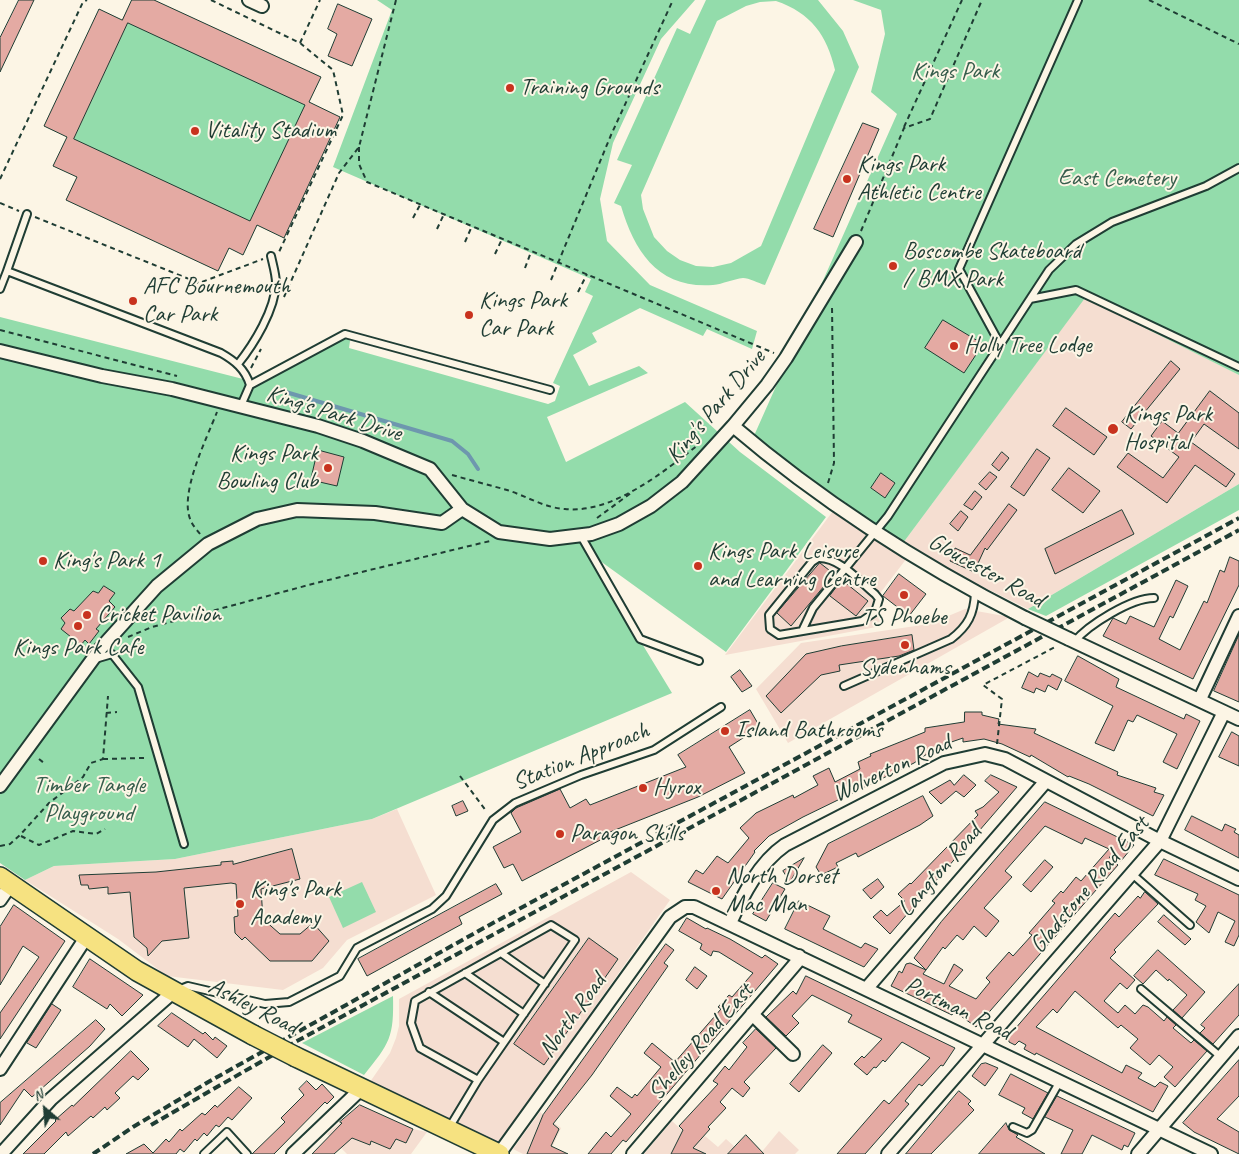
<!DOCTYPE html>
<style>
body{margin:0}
#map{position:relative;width:1239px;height:1154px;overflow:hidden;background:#fcf5e5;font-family:Caveat,sans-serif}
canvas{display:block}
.north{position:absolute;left:20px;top:1084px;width:50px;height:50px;-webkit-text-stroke:4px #fcf5e5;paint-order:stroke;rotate:333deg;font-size:14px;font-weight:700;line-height:20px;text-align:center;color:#1f3d34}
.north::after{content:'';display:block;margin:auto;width:18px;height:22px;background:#1f3d34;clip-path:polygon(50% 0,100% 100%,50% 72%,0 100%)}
</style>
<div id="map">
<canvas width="1239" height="1154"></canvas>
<div class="north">N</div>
</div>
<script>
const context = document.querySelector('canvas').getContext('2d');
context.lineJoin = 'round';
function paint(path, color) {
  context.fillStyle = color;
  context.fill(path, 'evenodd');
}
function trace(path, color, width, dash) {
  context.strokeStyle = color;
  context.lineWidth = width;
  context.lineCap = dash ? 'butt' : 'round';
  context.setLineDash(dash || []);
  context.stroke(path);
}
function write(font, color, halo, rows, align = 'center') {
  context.font = font + ' Caveat,sans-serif';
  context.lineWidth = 4;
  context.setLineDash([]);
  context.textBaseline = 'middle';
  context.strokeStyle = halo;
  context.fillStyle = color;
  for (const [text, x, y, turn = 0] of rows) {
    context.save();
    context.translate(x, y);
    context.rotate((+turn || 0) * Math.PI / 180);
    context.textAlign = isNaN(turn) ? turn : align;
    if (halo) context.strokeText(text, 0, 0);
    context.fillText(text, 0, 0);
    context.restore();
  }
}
paint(new Path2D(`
 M1085,297l154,78v109l-211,125 -63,-31 -62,-35z
 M833,511l74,47 -26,34 1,34 -157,29z
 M965,609l45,8 -222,126 -32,-54 45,-46 128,-19z
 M397,809l39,86 -89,45 -24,28 -40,22 -116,-14 -49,-37 -93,-59 29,-14 121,-7 197,-40z
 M631,872l39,28 -172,245 -128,-63 20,-29 6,-15 3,-12v-27z
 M360,1105l53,24 14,3 -16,22h-64l-20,-20z
 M540,1112l21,16 -12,26h-26l-10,-5z
 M672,1121l24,22 9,-7 13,11 8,-8 17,15h-99z
 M779,1131l20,19 -4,4h-35z`), '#f5ded1');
paint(new Path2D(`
 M132,0h22l167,77 -12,25 31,15 -56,121 -27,-13 -14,30 -14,-7 -11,23 -152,-71 11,-23 -24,-11 14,-29 -23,-11 55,-117 23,11z
 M377,0h318l-34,39 -48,104 -13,56 7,42 43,44 107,46 -5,18 -45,-20 -4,7 -63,-28 -48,25 5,9 -24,13 16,31 50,-20 9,7 -101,44 19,45 119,-60 55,50 86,65 -100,135 -141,-102 87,143 -300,126 -197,40 -121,7 -29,14 -25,-17v-546l243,62 7,6 95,-51 5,7 -1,7 199,56 7,-3 5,-15 -7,-3 40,-87 -8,-4 6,-13 -258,-112 59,-157z
 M706,0h112l25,31 16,36 -94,218c-7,-2 -16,-7 -22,-7 -10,1 -20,6 -30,7 -54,4 -78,-32 -92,-79l-7,-3 18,-38 -15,-5 60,-132 13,6zM776,1c35,12 51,34 59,69l-74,176 -30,17 -18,4 -17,-1 -16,-6 -13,-9 -13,-14 -11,-28 -2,-14 76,-174 29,-15 14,-4z
 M853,0h386v375l-154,-77 -182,245 -150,-105 144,-324 -26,-22 14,-58 -4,-24z
 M1239,484v26l-193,106 -18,-7z
 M362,882l14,30 -33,16 -14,-31z
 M393,996c1,41 -3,47 -29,79l-62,-32z`), '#93dcab');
trace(new Path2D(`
 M279,390l173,51 16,13 10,15`), '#6e97ae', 4);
const building = new Path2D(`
 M19,0h15l-34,72v-34z
 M132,0h22l167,77 -12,25 31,15 -56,121 -27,-13 -14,30 -14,-7 -11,23 -152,-71 11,-23 -24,-11 14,-29 -23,-11 55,-117 23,11zM128,23l177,82 -55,116 -176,-82z
 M338,4l34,15 -20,47 -24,-10 9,-22 -9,-5z
 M863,123l16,6 -46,108 -19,-8z
 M943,320l40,24 -19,29 -39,-25z
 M1171,361l9,8 -49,60 -9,-7z
 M1210,391l29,22v36l-35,-25 -13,18 44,32 -9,13 -31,-22 -28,38 -50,-36 11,-14 35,25 16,-21 -28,-21 11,-15 16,12z
 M1066,408l41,29 -13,18 -41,-29z
 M1037,449l13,9 -26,38 -13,-9z
 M318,450l26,7 -7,29 -26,-6z
 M1002,452l7,6 -10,13 -7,-6z
 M1069,468l31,23 -17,22 -31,-23z
 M990,472l7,5 -11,13 -7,-6z
 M881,473l14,10 -10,15 -14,-10z
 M975,491l7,6 -10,13 -8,-5z
 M1009,504l8,6 -30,40 -2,-2 -11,24 -24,-11 5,-13 15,7z
 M1122,510l12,24 -79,40 -10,-25z
 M961,511l7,6 -10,14 -8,-7z
 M1230,557l9,4v24l-46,94 -90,-43 10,-18 13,6 4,-8 24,11 22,-47 12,6 -15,32 -3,-2 -11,23 21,11 24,-49 3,2 13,-33 4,2z
 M820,563l14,11 -43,52 -14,-13z
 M899,574l27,20 -17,22 -26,-20z
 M842,580l26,21 -12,15 -26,-20z
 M104,586l11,7 -6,8 6,6 -19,22 3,2 -10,13 -4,-4 -4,5 -20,-16 4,-6 -4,-5 9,-9 4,2 19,-20 5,2z
 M912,635l2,15 -15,6 -60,9 1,6 -19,4 -40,38 -15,-17 40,-42 35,-8z
 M1239,635v67l-25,-11z
 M1078,656l41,23 -3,8 68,32 2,-5 14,7 -23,48 -14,-7 14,-28 -40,-19 -4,7 -5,-2 -14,31 -19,-8 18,-37 -48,-25z
 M740,670l12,16 -10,6 -11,-15z
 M1029,672l9,5 2,-4 10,4 2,-3 10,5 -5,11 -9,-5 -3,7 -9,-4 -2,5 -12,-5z
 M750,710l10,17 -31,20 16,26 -47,24 -93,37 1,3 -84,44 -9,-17 -9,4 -11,-21 28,-15 -10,-19 5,-5 44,-19 10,19 16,-9 4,6 96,-38 -8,-12z
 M965,712h17v3l17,4 -1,5 38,5 -2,4 84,39 -1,3 39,13 -2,4 10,3 -11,21 -64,-32 -20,-8 -1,1 -37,-22 -1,2 -28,-13 -18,-5 -21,3v-4l-26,9 -23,16 -111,54 -34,19 -15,15 1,1 -33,47 -34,-17 8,-12 7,4 14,-18 11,7 21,-25 -9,-10 16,-15 37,-18 1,3 24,-13 -5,-9 16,-8 6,14 25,-13 -2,-7 13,-6 -1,-2 55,-22v-4l39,-6z
 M1232,732l7,4v30l-20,-9z
 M964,775l12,10 -12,12 -8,-6 -15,13 -12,-12 21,-12 4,5z
 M991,775l26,12 -127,147 -17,-17 8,-7 6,6 18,-15 -7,-7 12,-11 1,1 67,-69 -3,-4 8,-4 16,-15 -14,-11z
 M923,796l10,20 -13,9 -62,32 -2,-4 -20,10 2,4 -17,8 -5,-8 12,-23z
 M463,801l5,10 -12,5 -4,-10z
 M1045,802l89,43 -13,16 -12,-4 9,8 -142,162 -22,-16 -2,4 -61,-29 8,-15 3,2 4,-9 4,-1 16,7 -3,4 21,10 10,-20 9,6 -14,16 27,13 14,-17 -4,-4 23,-26 4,4 19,-21 -3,-2 26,-30 -3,-2 9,-10 2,2 13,-16 5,4 28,-32 -24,-11 -3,6 -37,-18 -40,45 7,6 -28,31 15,13 -13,16 -12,-11 -11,14 -6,-5 -12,14 -2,-2 -17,23 -12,-12 27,-36z
 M1192,816l30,15 3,-7 11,5 -2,3 5,3v23l-54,-28z
 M292,849l8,30 -39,10 2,30 17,15h20l13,-11 16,18 -17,20h-42l-25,-24 -3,3 -7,-7 -1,-16 4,-1 -2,-32 -5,-1 -47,5 5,50 -27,3 -14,15 -1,-8 -13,-11 -4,-45 -22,2v-7l-19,2 -1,-4h-7l-2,-10 77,-3 65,-7v-3l12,-1v3z
 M804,858l-14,24 -7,-11z
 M1164,859l75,36v40l-5,11 -9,-4 10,-21 -17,-9 -9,21 -13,-11 10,-16 -11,-6 3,-6 -43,-19z
 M1045,860l8,7 -22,25 -8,-7z
 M878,879l6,8 -13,12 -8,-9z
 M773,883l12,6 -19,32 -13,-7z
 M496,884l6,10 -43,23 3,7 -95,52 -9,-17z
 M1145,892l13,12 -44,46 2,2 -6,6 25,22 -8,9 -7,-6 -16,18 14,12 7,-8 10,9 8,-9 5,2 16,14 3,-4 9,8 -3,3 18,15 3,-3 13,11 -32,36 -11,-10 9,-10 -14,-12 -9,10 -20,-17 8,-9 -17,-14 -3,3 -43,-37 -18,22 -4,-4 -17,18 86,46 4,-8 16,8 -4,5 17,9 5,-5 8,4 -15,26 -117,-59 -1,2 -11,-6 2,-4 -7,-4 -4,4 -6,-3 -1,-5 107,-124 4,4 19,-21 2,2z
 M799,901l31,15 -7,13 38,19 4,-5 13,6 -14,18 -79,-38z
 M14,905l51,36 -65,98v-26l39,-56 -16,-11 -23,39v-58z
 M1164,915l27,24 -6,6 -27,-23z
 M687,918l19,11 1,-1 23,11 32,19 3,-3 13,9 -152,178 -3,-2 -12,14h-23l18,-22 5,5 20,-23 -21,-18 7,-9 15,11 3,-4 2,2 24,-29 -17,-14 8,-10 23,19 46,-53 -3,-2 11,-12 3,2 21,-24 -34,-21 -6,-1 -2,5 -11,-7 2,-5 -23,-13z
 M589,938l29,21 -74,106 -30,-21z
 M666,944l8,6 -10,13 4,3 -76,109 -39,49 6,5 -8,17 17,8h-41l16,-39z
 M1158,950l47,42 -23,26 -9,-8 14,-15 -18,-16 -1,2 -12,-11 -13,14 -9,-8z
 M90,959l53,36 -21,21 -12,-12 -3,5 -34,-22z
 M695,967l12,9 -10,13 -11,-9z
 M806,976l149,72 -12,18 -2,-1 -19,21 -3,-2 -14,17 4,3 -44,50h-28l47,-54 5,4 41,-46 -28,-16 -17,20 -2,-2 -7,8 -2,-1 -7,8 -13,-11 8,-8 2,2 18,-19 -34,-17 4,-7 -40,-20 -20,21 7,7 -13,13 -20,-19 27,-26 3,3z
 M1239,984v31l-26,29 -13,-11 5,-5 -4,-3z
 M52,1004l9,6 -25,38 -9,-5z
 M172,1013l31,21 2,-2 8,8 2,-3 12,9 -10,12 -23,-19 -6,8 -30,-21z
 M96,1020l9,9 -15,17 -58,51 -8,-8 -24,36v-22z
 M756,1029l20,19 -32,34 6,6 -7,9 -11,-9 -12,14 6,6 -18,19 2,2 -17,19 13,6h-35l12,-24 -4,-4 39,-42 -5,-3 12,-15 4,4 18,-23 -4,-4z
 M823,1045l9,8 -33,39 -9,-8z
 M131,1051l18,18 -11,11 -5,-4 -18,17 5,5 -13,12 -2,-3 -12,11 -2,-2 -23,20 -2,-4 -22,22h-21l33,-33 -1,-1 17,-15 1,1z
 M1239,1060v36l-22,23 22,13v22l-45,-22 -11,-9z
 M986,1063l12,5 -13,18 -13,-10 9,-12z
 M1011,1074l37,19 -15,26 -11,-6 3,-5 -26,-13z
 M307,1081l9,9 6,-6 12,13 -7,7 -2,-2 -51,52h-22l33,-32 -4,-4 23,-23 -5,-6z
 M239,1087l13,11 -20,22 -4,-3 -9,10 -3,-2 -9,11 -3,-3 -7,8 -2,-2 -11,13 -4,-3 -4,5h-50l18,-10 9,9 13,-14 3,3 11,-13 2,2 20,-18 3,2 10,-10 2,2z
 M959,1091l12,10 -3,3 6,6 -43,44h-25z
 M1057,1096l78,37 -7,14 -4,-2 -2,5 -30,-15 -10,19h-21l12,-24 -28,-13z
 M360,1105l53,24 -7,14 -10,-4 -6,10 -19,-8 -1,4 -18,-7 -18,16h-22l30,-31 -2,-1z
 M1006,1123l3,7 9,5 -2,2 29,17h-66z
 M746,1135l18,19h-36z`);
paint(building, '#e4aaa3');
trace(building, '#1f3d34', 1);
const service = new Path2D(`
 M7,271l20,-57
 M0,289l7,-18 214,82c14,8 24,16 29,32
 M1030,299l46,-9 163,77
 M1000,344l-41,-75 119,-269
 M238,364c16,-20 37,-54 38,-81 0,-8 -3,-18 -5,-27
 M240,408l10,-23 95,-51 205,56
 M581,536l59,103 59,22
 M818,558c22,-1 42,24 57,36l4,5 -4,13 -13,9 -83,14 -9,-6 -1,-14 43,-53z
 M803,629l10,-21 75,-92 161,-246 27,-26 36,-22 94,-36 33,-18
 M1074,642c14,-17 57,-44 80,-44
 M95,659l17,-5 26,33 46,157
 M844,686l107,-47c17,-13 23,-25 24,-46
 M1131,873l59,52
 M501,953l44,31
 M465,973l59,41
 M1141,989l80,68
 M178,990l10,-4 77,18 24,-2 51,-26 17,-28 75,-39 14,-13 47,-76 22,-17 66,-28 73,-25 67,-43
 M429,992l75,50
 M1013,1127l14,6 5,-3 28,-49
 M449,1128l29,-48 97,-140 -24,-15 -136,76 -4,22 9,25 58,32
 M204,1154l23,-22 20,22`);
const minor = new Path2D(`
 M249,0l13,6
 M0,351l102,25 70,13 146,37 45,15 67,28 32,40 37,23 51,7 41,-5 28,-10 32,-18 31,-24 51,-56 34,-41 19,-27 70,-116
 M733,426c89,76 188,139 292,192
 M1069,639l170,80
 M1200,699l39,-83
 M0,786l101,-138 56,-62 51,-42 49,-25 40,-9 78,3 67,10 20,-14
 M0,900l11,-16
 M730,923c13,-28 29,-60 55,-78l159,-82 41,-9 20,5 155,82 79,38
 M867,988l179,-207
 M752,1014l41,40
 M0,1069l87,-133
 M1,1154l50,-55 121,-106
 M293,1154l68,-65
 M499,1154l171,-237 15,-10h9l517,247
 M633,1154l164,-192 2,-6
 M888,1154l272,-313 64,-129
 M1138,1154l101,-118`);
const primary = new Path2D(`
 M0,877l137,94 116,64
 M296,1057l203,97`);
trace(service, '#1f3d34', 10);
trace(minor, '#1f3d34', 16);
trace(primary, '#1f3d34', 22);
trace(new Path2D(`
 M211,0l89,43 33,27 10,45 -64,137
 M1149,0l90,44
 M300,43l20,-43
 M904,127l58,-127
 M359,147v17l8,18 407,171
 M0,179l83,-177 4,-2
 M0,203l19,8
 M35,217l164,66 64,-24
 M413,218l7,-13
 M437,229l7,-15
 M861,231l43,-103 26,-9 52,-119
 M465,242l7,-16
 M495,254l7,-15
 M525,268l6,-16
 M551,280l60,-145 62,-135
 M578,292l9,-18
 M284,297l55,-124 20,-26 37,-147
 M0,330l177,46
 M251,368l10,-19
 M452,475c18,5 37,10 55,15 19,6 38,18 58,19 47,5 97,-36 133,-64
 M828,483l6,-20 -2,-157
 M597,518l34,-25
 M200,534c-3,-4 -7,-8 -9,-13 -13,-26 16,-83 26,-109
 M128,637l24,-10 164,-44 174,-42
 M106,713l11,-1
 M997,744l5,-45 -19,-14 74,-39
 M39,759l5,4
 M103,759l41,-1
 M460,776l27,36
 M21,836l18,9 34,-14 23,3 9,-5
 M0,846l10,-2 10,-9 29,-32 34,-26 8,-14 12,-4 5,-63`), '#1f3d34', 2, [5, 4]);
trace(service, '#fcf5e5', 6);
trace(minor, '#fcf5e5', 12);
trace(primary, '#f6e281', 19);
trace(new Path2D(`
 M151,1125l146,-84 942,-511
 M93,1154l40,-27 77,-46 272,-152 757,-411`), '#1f3d34', 4, [8, 4]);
const minorBridge = new Path2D(`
 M1025,618l44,21`);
const primaryBridge = new Path2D(`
 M253,1035l43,22`);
trace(minorBridge, '#1f3d34', 16, []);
trace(primaryBridge, '#1f3d34', 22, []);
trace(minorBridge, '#fcf5e5', 12);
trace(primaryBridge, '#f6e281', 19);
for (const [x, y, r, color] of [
 [510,88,5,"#c8321e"],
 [195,131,5,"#c8321e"],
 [847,179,5,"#c8321e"],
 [893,266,5,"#c8321e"],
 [133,301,5,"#c8321e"],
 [469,315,5,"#c8321e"],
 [954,346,5,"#c8321e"],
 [1113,429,6,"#c8321e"],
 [328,468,5,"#c8321e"],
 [43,561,5,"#c8321e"],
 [698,566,5,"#c8321e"],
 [904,595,5,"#c8321e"],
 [87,615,5,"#c8321e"],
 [78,626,5,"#c8321e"],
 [905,645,5,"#c8321e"],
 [725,731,5,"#c8321e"],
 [643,788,5,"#c8321e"],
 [560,834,5,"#c8321e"],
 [716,891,5,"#c8321e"],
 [240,904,5,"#c8321e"]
]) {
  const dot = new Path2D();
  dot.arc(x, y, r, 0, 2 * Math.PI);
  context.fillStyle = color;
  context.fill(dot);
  trace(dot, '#fcf5e5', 2);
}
write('24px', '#365d4c', '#fcf5e5', [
 ["Kings Park",955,72],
 ["East Cemetery",1117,179],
 ["Timber Tangle",89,786],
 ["Playground",89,814]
]);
write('24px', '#1f3d34', '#fcf5e5', [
 ["Training Grounds",520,88],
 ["Vitality Stadium",205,131],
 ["Kings Park",857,165],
 ["Athletic Centre",857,193],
 ["Boscombe Skateboard",903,252],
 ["/ BMX Park",903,280],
 ["AFC Bournemouth",143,287],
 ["Car Park",143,315],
 ["Kings Park",479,301],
 ["Car Park",479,329],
 ["Holly Tree Lodge",964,346],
 ["Kings Park",1124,415],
 ["Hospital",1124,443],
 ["Kings Park",318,454,"right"],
 ["Bowling Club",318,482,"right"],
 ["Kings Park Leisure",708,552],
 ["and Learning Centre",708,580],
 ["King's Park 1",53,561],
 ["Cricket Pavilion",97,615],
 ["TS Phoebe",904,618,"center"],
 ["Kings Park Cafe",78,648,"center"],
 ["Sydenhams",905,668,"center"],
 ["Island Bathrooms",735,731],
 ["Hyrox",653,788],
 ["Paragon Skills",570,834],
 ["North Dorset",726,877],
 ["Mac Man",726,905],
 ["King's Park",250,890],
 ["Academy",250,918]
], 'left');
write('24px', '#1f3d34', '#fcf5e5', [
 ["King's Park Drive",716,407,-50],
 ["King's Park Drive",334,414,17],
 ["Gloucester Road",986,571,29],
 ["Station Approach",581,757,-22],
 ["Wolverton Road",892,769,-25],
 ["Langton Road",940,871,-49],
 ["Gladstone Road East",1090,885,-50],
 ["Ashley Road",253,1007,27],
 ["Portman Road",958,1009,26],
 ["North Road",573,1016,-54],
 ["Shelley Road East",701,1042,-49]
]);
</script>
